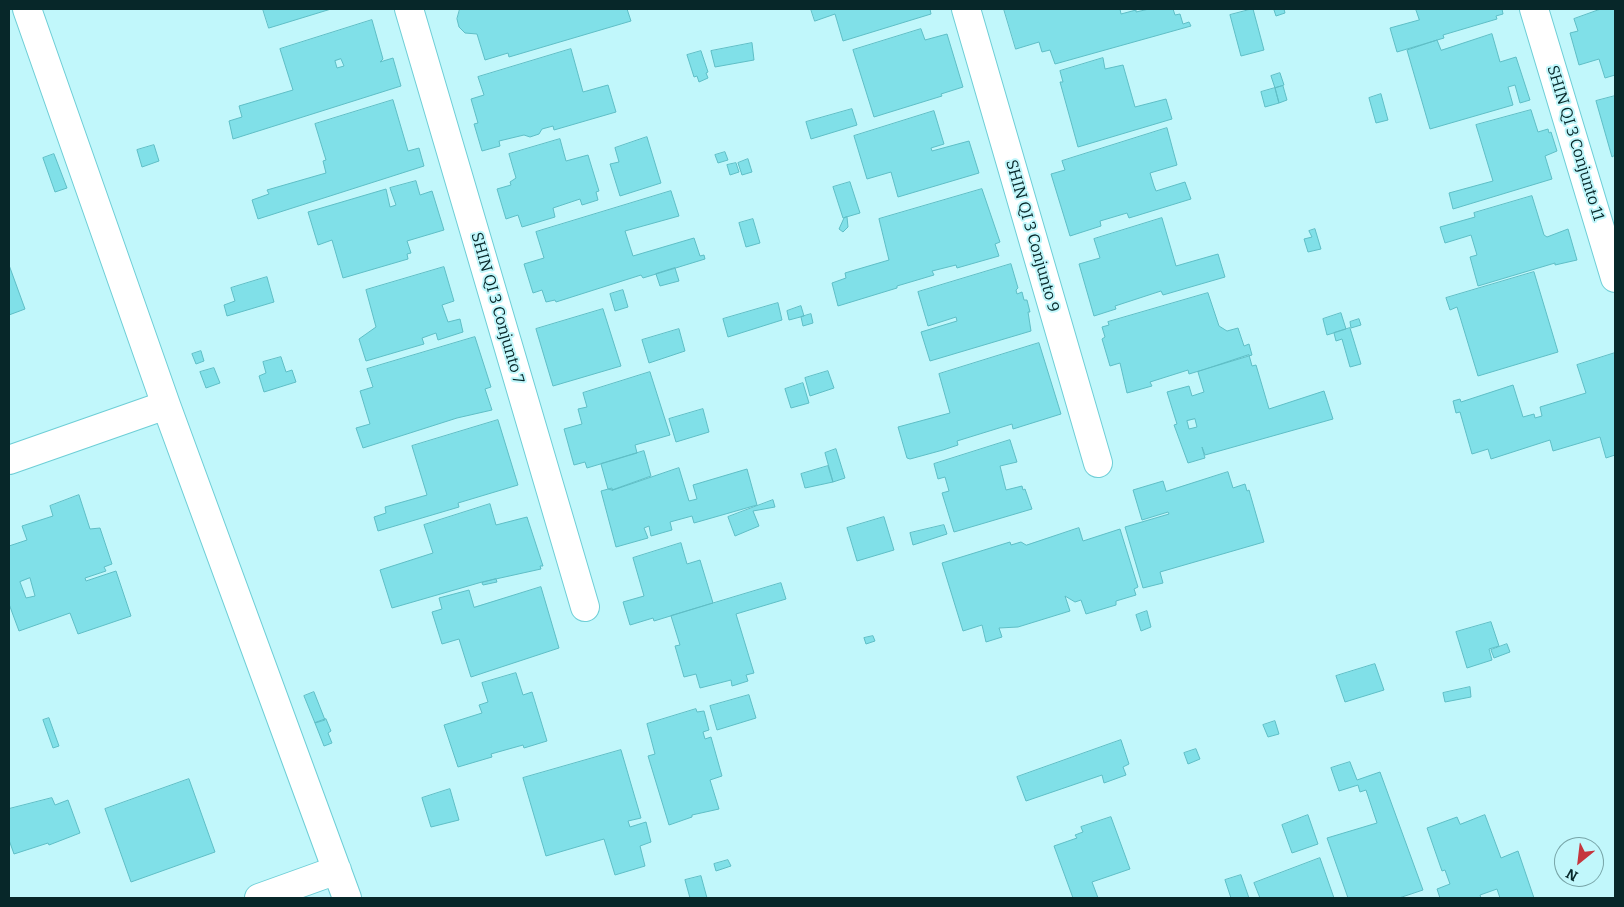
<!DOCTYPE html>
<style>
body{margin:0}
#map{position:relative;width:1624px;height:907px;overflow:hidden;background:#c1f7fb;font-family:Bitter,serif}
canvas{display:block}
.frame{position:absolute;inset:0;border:10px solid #072729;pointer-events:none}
.north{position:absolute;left:1554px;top:837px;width:50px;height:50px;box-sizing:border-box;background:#c1f7fb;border:1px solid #77a4a7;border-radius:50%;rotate:209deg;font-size:14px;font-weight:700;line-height:20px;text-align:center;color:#072729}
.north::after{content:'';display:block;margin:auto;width:18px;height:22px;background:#c5353d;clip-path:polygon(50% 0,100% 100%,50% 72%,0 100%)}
</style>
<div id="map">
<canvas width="1624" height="907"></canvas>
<div class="frame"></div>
<div class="north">N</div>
</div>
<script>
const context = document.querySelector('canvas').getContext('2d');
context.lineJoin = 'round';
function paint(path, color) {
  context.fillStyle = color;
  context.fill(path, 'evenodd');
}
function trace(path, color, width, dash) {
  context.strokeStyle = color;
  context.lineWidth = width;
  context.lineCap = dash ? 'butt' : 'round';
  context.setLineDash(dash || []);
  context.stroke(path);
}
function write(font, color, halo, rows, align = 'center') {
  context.font = font + ' Bitter,serif';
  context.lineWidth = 4;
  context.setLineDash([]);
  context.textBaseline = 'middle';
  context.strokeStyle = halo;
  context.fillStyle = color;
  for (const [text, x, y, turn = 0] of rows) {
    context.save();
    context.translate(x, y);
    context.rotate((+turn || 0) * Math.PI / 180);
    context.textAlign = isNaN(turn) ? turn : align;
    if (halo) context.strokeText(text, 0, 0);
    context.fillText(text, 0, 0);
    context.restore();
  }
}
const building = new Path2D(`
 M263,9h68l-62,19z
 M460,9h167l4,12 -122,36 -1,-4 -23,7 -8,-26 -12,-1 -6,-6 -2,-8z
 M811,9h119l1,5 -88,27 -8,-27 -20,7z
 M1004,9h116l1,5 15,-4v2l13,-3h24l2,6 5,-1 3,10 6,-2 2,4 -136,38 -5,-14 -8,2 -3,-10 -23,7z
 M1253,9l11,41 -23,6 -11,-41z
 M1284,9l1,4 -9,3 -2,-6z
 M1416,9h86l1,5 -7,2 1,3 -54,16 1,3 -47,14 -7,-24 29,-8z
 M1601,9h14v66l-10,3 -6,-19 -20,6 -9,-32 8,-2 -4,-12z
 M372,20l11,39 -3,3 13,-4 8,28 -168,53 -4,-18 13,-4 -3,-11 54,-16 -13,-41zM341,59l3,7 -7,2 -2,-7z
 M921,29l4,11 22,-6 16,53 -22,7 1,2 -68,21 -21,-67z
 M1492,34l8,28 16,-5 14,43 -10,3 -5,-18 -7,2 5,18 -83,24 -23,-79 30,-10 4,10z
 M752,43l2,17 -39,7 -4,-16z
 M571,49l12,43 25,-7 8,27 -62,18 -1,-4 -11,3 -3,5 -9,3 -6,-2 -25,6 1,5 -18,5 -8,-27 4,-1 -7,-24 13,-4 -6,-18z
 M701,51l7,21 -2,1 2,5 -9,4 -2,-6 -3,1 -7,-22z
 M1103,58l2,11 18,-4 12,42 31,-8 6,20 -94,28 -18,-65h3l-3,-11z
 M1280,73l4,12 -9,3 -4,-12z
 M1283,86l4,14 -8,3 -4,-15z
 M1275,88l4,15 -14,4 -4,-15z
 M1381,94l7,26 -12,3 -7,-25z
 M1615,96v59l-3,2 -16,-56z
 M393,100l15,51 11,-3 5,18 -166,53 -6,-19 17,-6 -2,-4 59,-17 -3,-12 3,-1 -11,-36z
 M852,109l5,16 -46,14 -5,-17z
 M1531,110l7,22 10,-3 1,4 2,-1 6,19 -12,5 7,23 -99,30 -4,-16 44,-12 -17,-56z
 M934,111l10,33 -13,4 1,3 37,-10 10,32 -81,24 -7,-25 -24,7 -13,-43z
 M1167,128l10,37 -27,8 4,13 2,5 29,-9 6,17 -62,19 -2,-5 -27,8 1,5 -31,10 -19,-62 14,-4 -3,-9z
 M647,137l14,46 -41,13 -10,-32 9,-2 -4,-14z
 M560,139l6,22 22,-6 11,36 -3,1 2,8 -16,5 -2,-6 -27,9 2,9 -33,10 -4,-12 -12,4 -9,-30 14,-4 -1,-3 6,-4 -7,-24z
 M154,145l5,16 -17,6 -5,-17z
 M725,152l3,8 -10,3 -3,-8z
 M54,154l13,34 -12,4 -12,-34z
 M748,159l4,13 -10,3 -4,-12z
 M736,163l3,9 -9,3 -3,-10z
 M416,181l4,14 12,-4 12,39 -37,11 4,12 -4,1 1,5 -65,19 -11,-38 -14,5 -10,-33 78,-23 4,18 6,-2 -6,-17z
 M850,182l10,31 -17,5 -10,-31z
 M982,189l18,53 -5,2 4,12 -42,12 -1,-3 -24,6 2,4 -37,11v2l-59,18 -6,-23 14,-5 -1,-5 44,-13 -10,-41z
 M671,191l8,25 -54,15 8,25 61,-18 6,18 4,-1 1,4 -62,19 -2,-3 -85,27 -1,-2 -9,2 -4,-12 -9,3 -9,-29 20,-6 -8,-26z
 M1532,196l12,39 3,2 21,-8 9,31 -22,5v-2l-77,23 -8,-29 7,-2 -6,-20 -26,8 -5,-16 35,-10 -1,-4z
 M847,217l1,10 -5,5 -4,-3 5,-11z
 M1162,218l14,48 42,-12 7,23 -62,18 -2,-4 -46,15 1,3 -22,7 -15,-52 21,-6 -6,-19z
 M753,219l7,24 -14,4 -7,-24z
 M1315,229l6,20 -13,3 -4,-13 8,-2 -3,-6z
 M1011,264l7,24 -2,2 1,4 5,-2 2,8h3l3,12h-2l3,19 -101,30 -9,-29 36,-11 -1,-4 -28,9 -10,-34z
 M9,265l16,44 -16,6z
 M444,267l10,34 -12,4 6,17 12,-3 3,13 -25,8 -2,-7 -14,5 2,6 -58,17 -7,-22 17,-12 -10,-37z
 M675,268l4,13 -19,5 -4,-12z
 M1534,272l24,80 -80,24 -21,-69 -7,3 -4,-12z
 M267,277l7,25 -47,14 -3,-11 11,-4 -4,-13z
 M623,290l5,17 -13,4 -5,-17z
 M1208,293l11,33 8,5 11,-3 6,18 5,-2 3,11 -63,19 -1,-4 -38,12 2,4 -25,7 -7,-30 -10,3 -8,-27 3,-2 -3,-10 7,-2 -1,-3z
 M778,303l4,17 -54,17 -5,-18z
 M801,306l3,10 -15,4 -2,-9z
 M603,309l18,57 -68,20 -17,-57z
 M1341,313l5,16 -19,6 -4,-16z
 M811,314l2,9 -10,3 -2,-9z
 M1359,319l2,6 -10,3 -1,-6z
 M1350,328l11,36 -11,3 -8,-28 -6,2 -2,-8z
 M679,329l6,22 -36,12 -7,-23z
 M475,337l16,50 -6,2 7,21 -35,8 -94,30 -7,-20 14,-4 -10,-33 13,-4 -6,-18z
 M1039,343l22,71 -48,15 -1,-5 -55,17 1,4 -15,5 -33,9 -3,-1 -9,-31 52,-14 -11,-39z
 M201,351l3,10 -8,3 -4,-10z
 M1615,353v102l-9,3 -6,-21 -47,14 -3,-11 -59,19 -3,-10 -16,5 -12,-42 -4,1 -3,-12 7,-2 1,3 52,-17 10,32 11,-3 1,4 7,-2 -2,-9 46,-14 -9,-28z
 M1249,355l3,11 4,-1 13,44 55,-18 9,28 -128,36 -3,-8 3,11 -17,5 -14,-38 3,-1 -10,-32 22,-6 3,10 12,-4 -6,-20zM1195,419l2,8 -8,2 -2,-8z
 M281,357l5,15 6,-2 4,12 -32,10 -5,-16 7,-3 -3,-11z
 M214,368l6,15 -14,5 -6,-16z
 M828,371l6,17 -24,8 -5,-18z
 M650,372l20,63 -35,10 2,8 -50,15 -2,-6 -11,3 -10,-36 18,-5 -4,-15 9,-2 -4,-14z
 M803,383l6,20 -18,5 -6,-19z
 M703,409l6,23 -33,10 -7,-23z
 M498,420l20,65 -60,18 1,4 -81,24 -4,-14 12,-4 -1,-6 42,-12 -15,-49z
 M1010,440l7,22 -17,4 6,24 16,-4 1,4 2,-1 7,20 -78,23 -12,-39 7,-2 -4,-14 -7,2 -4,-15z
 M836,449l9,29 -12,4 -8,-29z
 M644,451l7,25 -39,14 -4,-1 -7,-25z
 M828,466l5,16 -28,6 -4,-14z
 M679,468l10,33 8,-2 -4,-14 54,-16 10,36 -63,18 -2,-7 -22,6 2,8 -21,6 -2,-10 -5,2 4,10 -32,9 -15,-56 11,-3v2z
 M1228,472l5,16 12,-4 2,7 2,-1 15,52 -104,30 3,11 -20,5 -18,-61 44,-13 -1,-2 -26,8 -9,-30 30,-9 3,10z
 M79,495l11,34 10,-1 12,36 -8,3 2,4 -21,7 1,3 30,-10 15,45 -53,18 -8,-21 -51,18 -10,-27v-58l18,-6 -5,-14 31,-10 -3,-10zM30,578l5,18 -9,2 -6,-16z
 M773,500l2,7 -22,4 6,15 -24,10 -7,-19z
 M490,504l6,21 31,-8 16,49h-3l1,3 -59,13 -90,26 -12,-38 53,-17 -9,-28z
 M884,517l10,33 -37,11 -10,-33z
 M944,525l3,9 -34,11 -3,-12z
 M1079,528l4,13 37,-12 18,58 -4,2 2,6 -20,6v4l-30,9 -5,-14 -6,2 -10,-6 5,15 -52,16 -19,1 3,9 -16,5 -4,-17 -19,6 -21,-68 68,-21 1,3 10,-3 5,3z
 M681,543l6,21 13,-4 13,43 -59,18 -1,-3 -23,7 -7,-23 21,-6 -11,-38z
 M496,579l1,3 -14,3 -1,-2z
 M781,583l5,16 -50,15 18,59 -8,2 2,6 -16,5 -1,-6 -31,8 -4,-14 -12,3 -9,-31 5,-1 -9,-29z
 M541,587l18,61 -88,29 -12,-38 -17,5 -10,-32 10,-3 -3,-11 30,-8 5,17z
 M1147,611l4,16 -10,4 -5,-16z
 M1491,622l8,24 -10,3 3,11 -25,8 -11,-36z
 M873,636l2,5 -9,3 -2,-6z
 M1507,644l3,8 -16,6 -3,-8z
 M1375,664l9,26 -39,12 -9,-26z
 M516,673l7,22 9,-3 15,49 -23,7 -1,-3 -25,7 -7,2 1,3 -34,10 -14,-42 38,-12 -3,-8 9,-3 -6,-19z
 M1470,687l1,10 -26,5 -2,-9z
 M314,692l11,28 -10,3 -11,-27z
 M749,695l7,23 -39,12 -7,-24z
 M696,709l1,3 7,-1 5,19 -6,2 2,7 6,-2 11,39 -12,4 9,29 -27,6v2l-23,8 -21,-69 7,-2 -8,-30z
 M49,718l10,28 -6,2 -10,-28z
 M326,719l5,12 -3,2 4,10 -8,3 -9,-23z
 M1275,721l4,13 -11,3 -5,-12z
 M1121,740l8,24 -6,3 3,8 -22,8 -2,-8 -76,26 -9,-24z
 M1196,749l4,10 -12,5 -4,-11z
 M621,750l20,68 -13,3 2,6 16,-5 5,20 -11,4 5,20 -30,9 -11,-36 -58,17 -23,-78z
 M1350,762l7,18 23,-8 43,118 -24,8h-51l-21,-60 50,-15 -11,-33 -6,2 -2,-7 -19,6 -8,-23z
 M189,779l26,73 -84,30 -26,-73z
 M450,789l9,31 -28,7 -9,-29z
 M52,798l3,7 13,-5 12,33 -31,12 -1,-2 -34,11 -5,-14v-31z
 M1308,815l10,29 -26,9 -10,-28z
 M1485,815l16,43 17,-7 16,47h-34l-3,-9 -17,6 1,3h-41l-3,-9 13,-5 -5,-14 -3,1 -15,-43 30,-11 3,7z
 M1111,817l19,52 -38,13 6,16h-25l-19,-52 23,-8 -2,-3 8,-3 -2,-5z
 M1320,858l14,40h-74l-6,-15z
 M728,860l3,6 -15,5 -2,-7z
 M1241,875l8,23h-18l-6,-18z
 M701,876l6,22h-17l-5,-18z`);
paint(building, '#80e0e8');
trace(building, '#5ebec6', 1);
const minor = new Path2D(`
 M27,9l139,396 181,493
 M409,9l176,598
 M966,9l132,454
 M1534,9l81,269
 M9,460l157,-55
 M259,898l78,-28`);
trace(minor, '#6eced6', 30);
trace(minor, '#fff', 28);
write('16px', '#072729', '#c1f7fb', [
 ["SHIN QI 3 Conjunto 11",1575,143,73],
 ["SHIN QI 3 Conjunto 9",1032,236,74],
 ["SHIN QI 3 Conjunto 7",497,308,74]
]);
</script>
